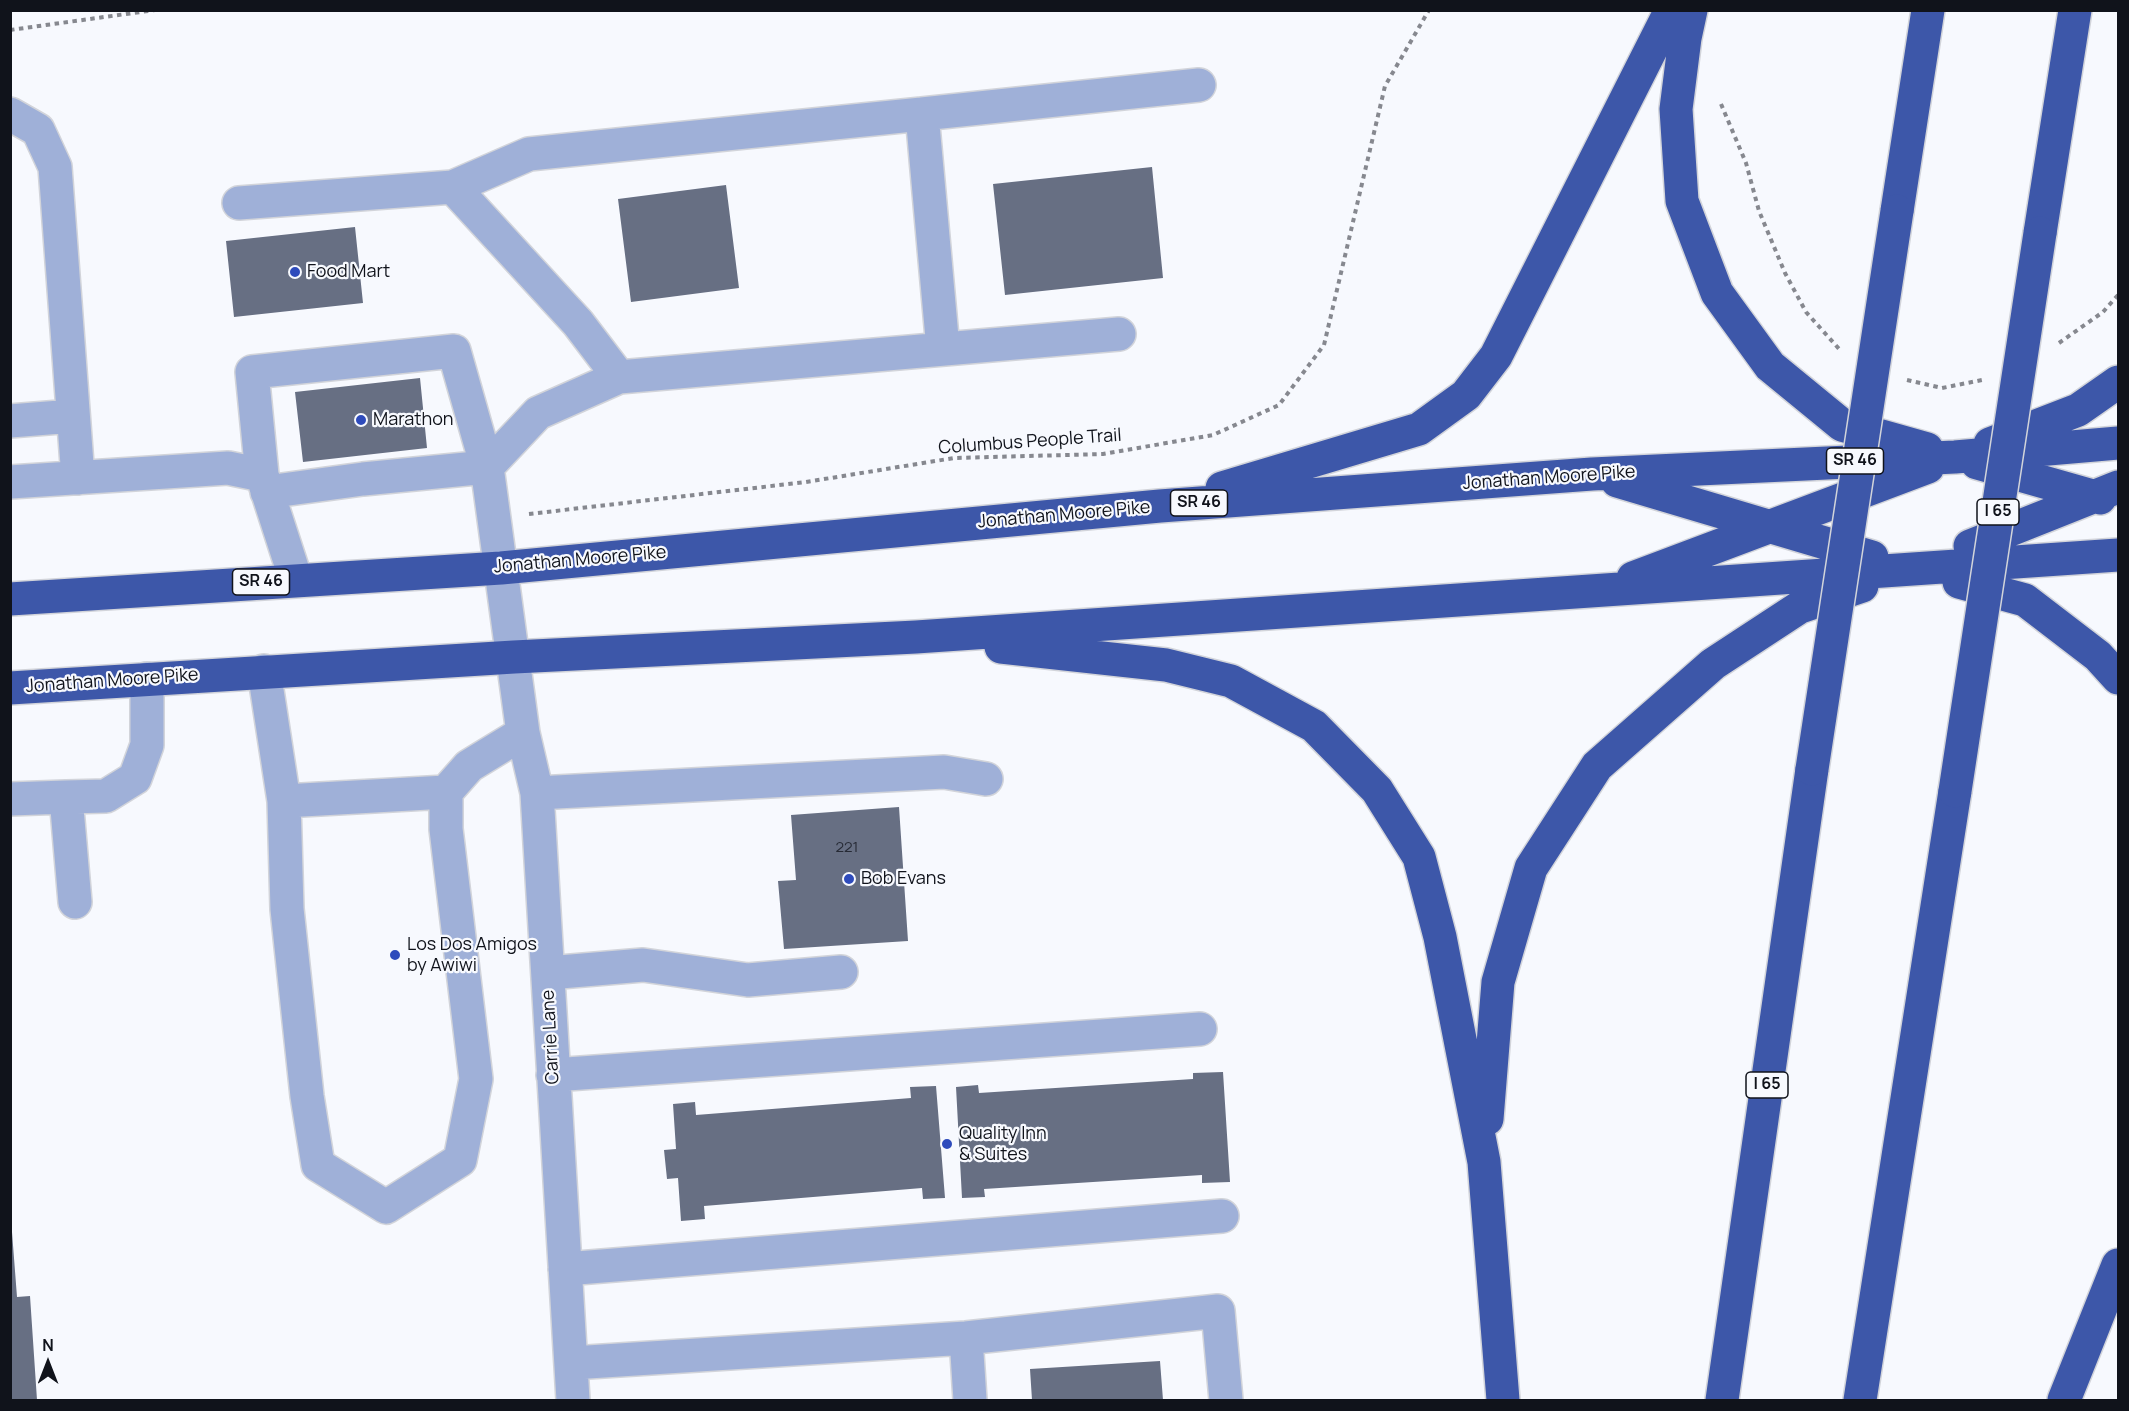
<!DOCTYPE html>
<style>
body{margin:0}
#map{position:relative;width:2129px;height:1411px;overflow:hidden;background:#f7f9fe;font-family:Manrope,sans-serif}
canvas{display:block}
.frame{position:absolute;inset:0;border:12px solid #10131b;pointer-events:none}
.north{position:absolute;left:18px;top:1333px;width:60px;height:60px;-webkit-text-stroke:4px #f7f9fe;paint-order:stroke;rotate:0deg;font-size:16px;font-weight:700;line-height:24px;text-align:center;color:#10131b}
.north::after{content:'';display:block;margin:auto;width:21px;height:27px;background:#10131b;clip-path:polygon(50% 0,100% 100%,50% 72%,0 100%)}
</style>
<div id="map">
<canvas width="2129" height="1411"></canvas>
<div class="frame"></div>
<div class="north">N</div>
</div>
<script>
const context = document.querySelector('canvas').getContext('2d');
context.lineJoin = 'round';
function paint(path, color) {
  context.fillStyle = color;
  context.fill(path, 'evenodd');
}
function trace(path, color, width, dash) {
  context.strokeStyle = color;
  context.lineWidth = width;
  context.lineCap = dash ? 'butt' : 'round';
  context.setLineDash(dash || []);
  context.stroke(path);
}
function write(font, color, halo, rows, align = 'center') {
  context.font = font + ' Manrope,sans-serif';
  context.lineWidth = 4.5;
  context.setLineDash([]);
  context.textBaseline = 'middle';
  context.strokeStyle = halo;
  context.fillStyle = color;
  for (const [text, x, y, turn = 0] of rows) {
    context.save();
    context.translate(x, y);
    context.rotate((+turn || 0) * Math.PI / 180);
    context.textAlign = isNaN(turn) ? turn : align;
    if (halo) context.strokeText(text, 0, 0);
    context.fillText(text, 0, 0);
    context.restore();
  }
}
paint(new Path2D(`
 M1152,167l11,111 -158,17 -12,-111z
 M726,185l13,103 -108,14 -13,-103z
 M355,227l8,76 -129,14 -8,-76z
 M420,378l7,70 -124,14 -8,-70z
 M899,807l9,134 -124,8 -6,-68 18,-1 -5,-65z
 M1223,1072l7,110 -28,1v-8l-218,14 1,8 -23,1 -6,-111 22,-2 1,8 214,-14v-6z
 M936,1086l9,112 -22,1 -1,-11 -218,18 1,13 -24,2 -3,-43 -11,1 -3,-29 12,-1 -3,-45 22,-2 1,13 215,-17 -1,-11z
 M10,1232h2l5,65 13,-1 7,104h-27z
 M1160,1361l3,39h-131l-2,-31z`), '#676f83');
const minor = new Path2D(`
 M10,114l28,16 17,37 23,311
 M239,203l214,-16
 M943,349l-21,-235 277,-29
 M619,377l-41,-54 -125,-136 76,-33 393,-40
 M10,421l63,-5
 M262,475l-10,-103 202,-21 33,116 -124,12 -96,13
 M10,482l218,-14 34,7 34,105
 M264,671l20,130 3,108 20,187 11,69 68,42 74,-47 16,-81 -30,-250v-37l23,-26 54,-33
 M537,793l407,-21 42,7
 M66,797l40,-1 29,-18 12,-33v-66
 M10,799l56,-2 9,105
 M284,801l162,-9
 M548,973l95,-8 105,15 93,-8
 M553,1075l647,-46
 M565,1269l657,-53
 M966,1338l4,62
 M572,1363l394,-25 252,-27 8,89
 M573,1400l-36,-607 -14,-60 -36,-266 51,-54 81,-36 500,-43`);
const highway = new Path2D(`
 M1691,10l-6,28 -9,71 6,92 35,92 53,73 72,59 85,24
 M1897,211l31,-201
 M2040,233l35,-223
 M1990,444l88,-34 40,-28
 M1977,463l123,35
 M1617,481l255,76
 M1222,488l197,-59 47,-34 30,-39 175,-346
 M1970,546l148,-59
 M1633,578l295,-111
 M1959,582l66,18 73,56 20,22
 M10,599l491,-31 659,-62 432,-32 363,-17 163,-14
 M1001,647l165,18 65,16 83,45 63,64 42,67 21,80 44,225 19,238
 M10,688l504,-31 402,-20 1202,-82
 M1487,1119l11,-137 33,-114 66,-102 116,-102 87,-57 62,-21
 M1722,1400l90,-631
 M1860,1400l95,-609
 M2064,1400l54,-135`);
trace(minor, '#d2d4da', 36);
trace(highway, '#d2d4da', 36);
trace(new Path2D(`
 M10,30l145,-20
 M1721,104l25,59 13,48 26,62 21,39 34,38
 M2059,343l44,-31 15,-17
 M1907,380l35,8 40,-8
 M529,514l277,-32 148,-24 149,-4 110,-19 66,-30 45,-60 61,-259 44,-76`), '#86888f', 4, [4.5, 4.5]);
trace(minor, '#9fb0d8', 33);
trace(highway, '#3d57a9', 33);
const highwayBridge = new Path2D(`
 M1812,769l85,-558
 M1955,791l85,-558`);
trace(highwayBridge, '#d2d4da', 36, []);
trace(highwayBridge, '#3d57a9', 33);
for (const [x, y, r, color] of [
 [295,272,6,"#2e4bbc"],
 [361,420,6,"#2e4bbc"],
 [849,879,6,"#2e4bbc"],
 [395,955,6,"#2e4bbc"],
 [947,1144,6,"#2e4bbc"]
]) {
  const dot = new Path2D();
  dot.arc(x, y, r, 0, 2 * Math.PI);
  context.fillStyle = color;
  context.fill(dot);
  trace(dot, '#f7f9fe', 2);
}
write('15px', '#262a35', null, [
 ["221",847,848]
]);
for (const [x, y, w] of [
 [1855,461,57],
 [1199,503,57],
 [1998,512,42],
 [261,582,57],
 [1767,1085,42]
]) {
  const box = new Path2D();
  box.roundRect(x - w / 2, y - 13, w, 26, 4.5);
  context.fillStyle = '#f7f9fe';
  context.fill(box);
  trace(box, '#10131b', 1.5);
}
write('bold 16px', '#10131b', null, [
 ["SR 46",1855,461],
 ["SR 46",1199,503],
 ["I 65",1998,512],
 ["SR 46",261,582],
 ["I 65",1767,1085]
]);
write('18px', '#10131b', '#f7f9fe', [
 ["Food Mart",307,272],
 ["Marathon",373,420],
 ["Bob Evans",861,879],
 ["Los Dos Amigos",407,945],
 ["by Awiwi",407,966],
 ["Quality Inn",959,1134],
 ["& Suites",959,1155]
], 'left');
write('18px', '#10131b', '#f7f9fe', [
 ["Columbus People Trail",1030,442,-4],
 ["Jonathan Moore Pike",1549,478,-4],
 ["Jonathan Moore Pike",1064,515,-5],
 ["Jonathan Moore Pike",580,560,-5],
 ["Jonathan Moore Pike",112,681,-4],
 ["Carrie Lane",551,1037,-93]
]);
</script>
